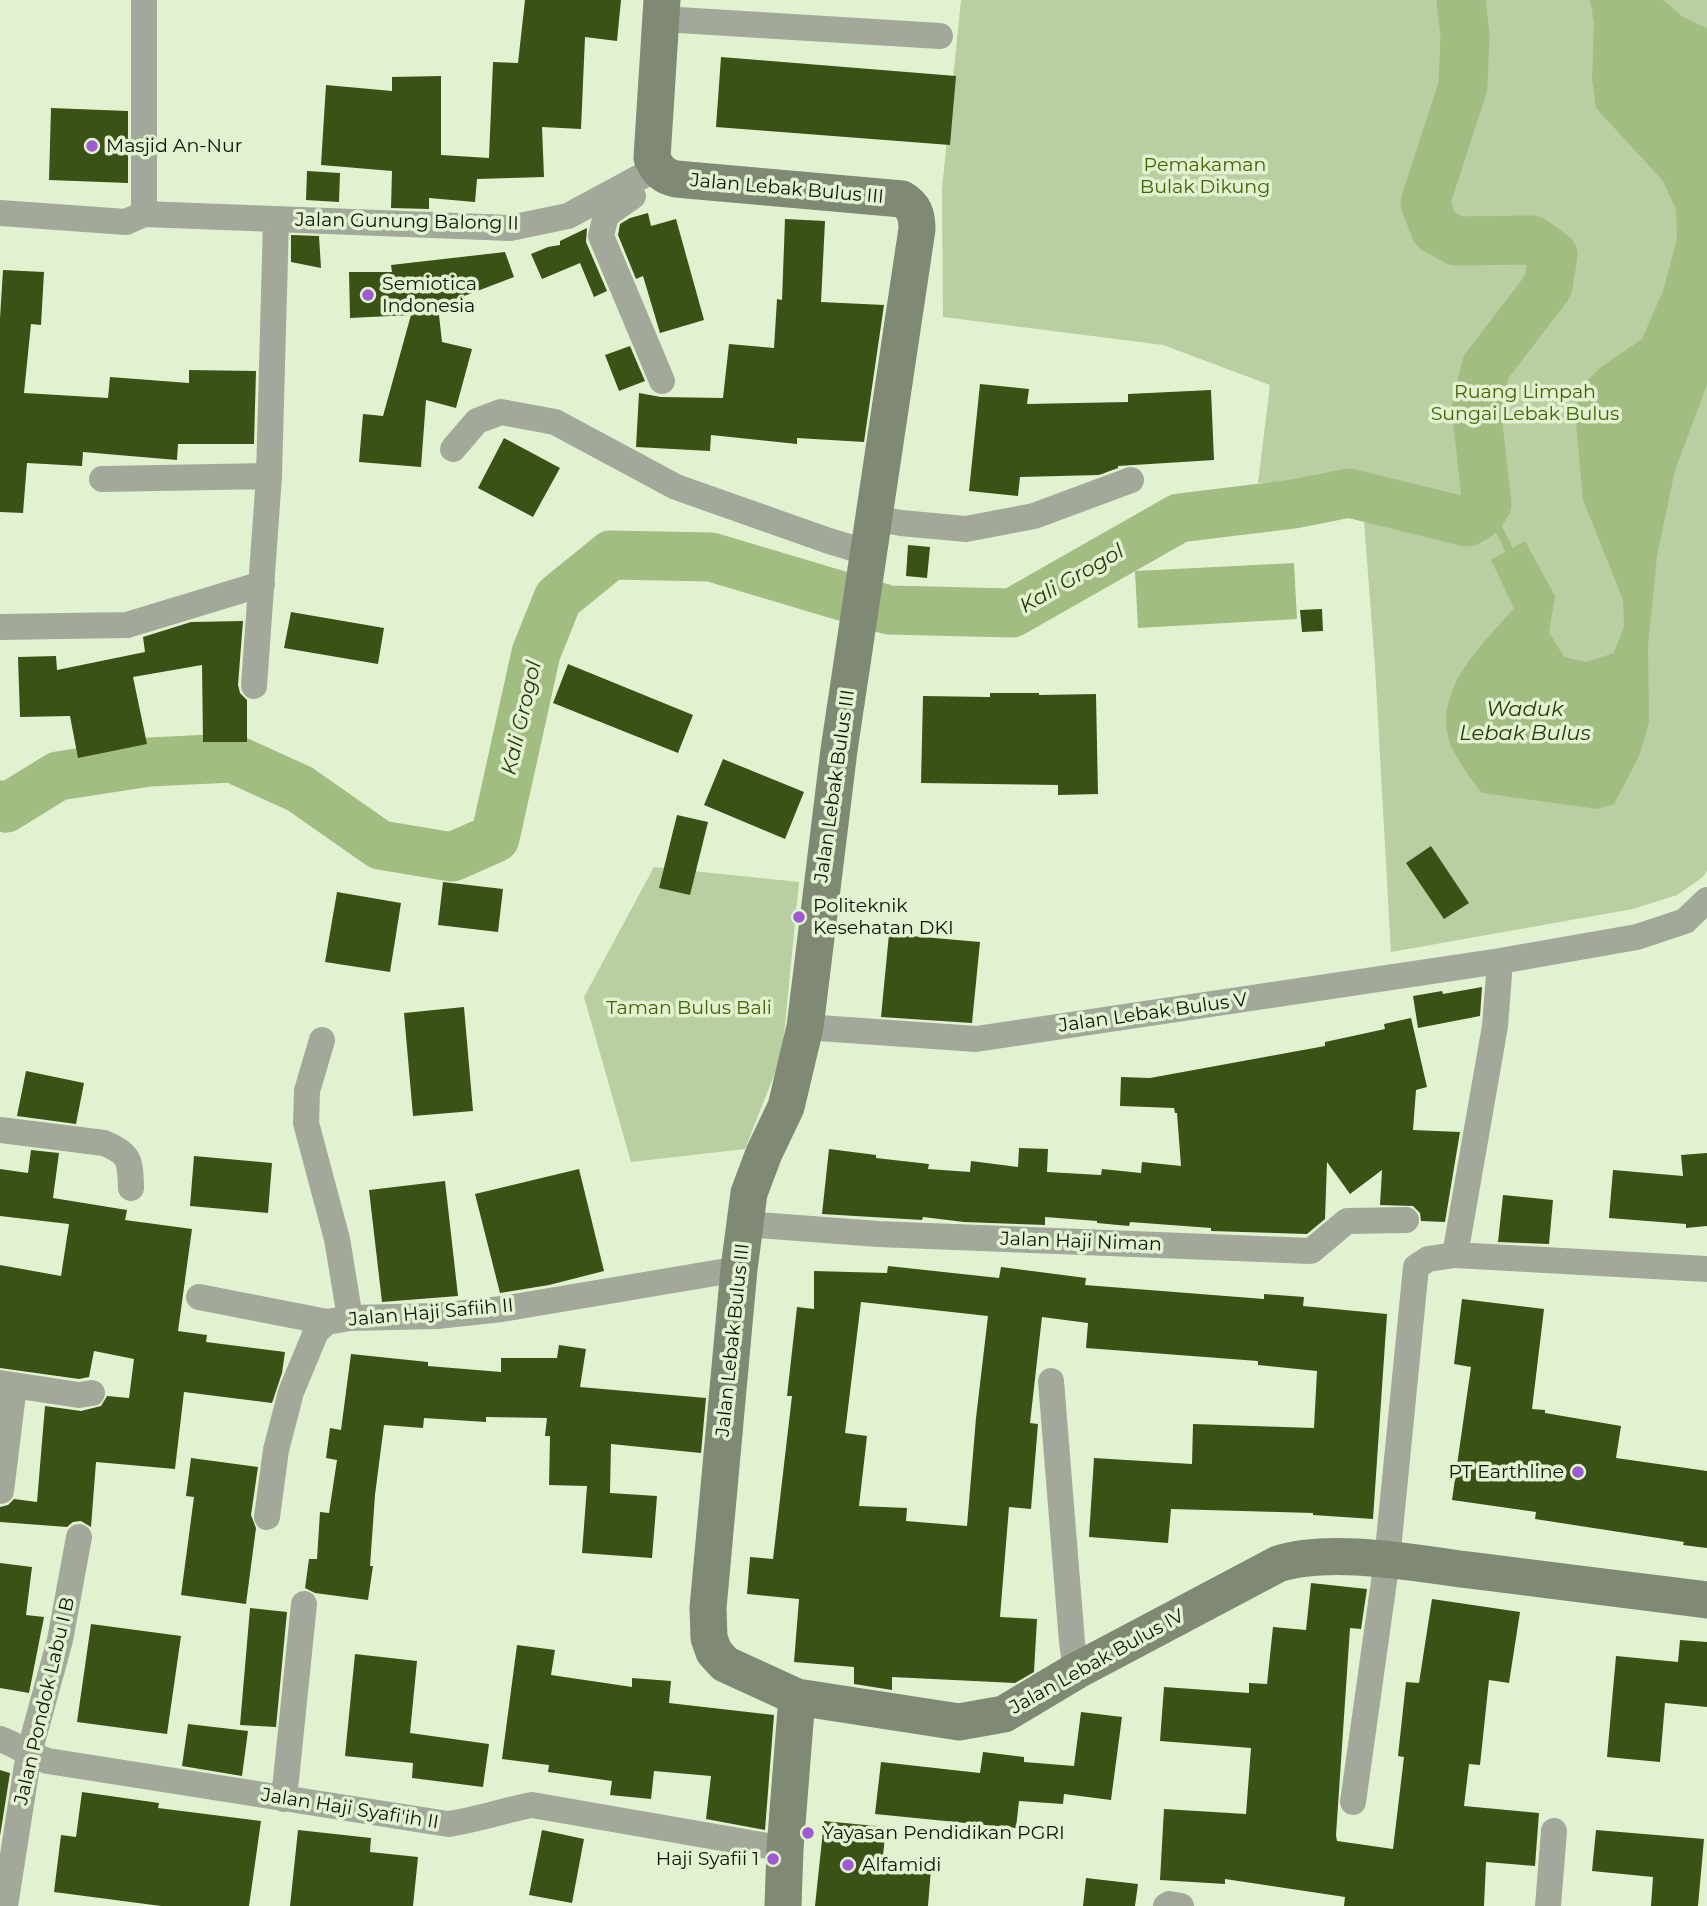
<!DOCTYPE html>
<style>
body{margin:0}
canvas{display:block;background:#e2f2d0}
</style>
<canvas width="1707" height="1906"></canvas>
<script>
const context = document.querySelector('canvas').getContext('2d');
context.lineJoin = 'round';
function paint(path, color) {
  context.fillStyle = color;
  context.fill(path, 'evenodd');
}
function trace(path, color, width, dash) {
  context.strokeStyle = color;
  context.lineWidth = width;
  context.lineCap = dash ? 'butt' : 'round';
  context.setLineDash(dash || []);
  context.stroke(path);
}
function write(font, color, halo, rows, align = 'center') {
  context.font = font + ' Montserrat,sans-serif';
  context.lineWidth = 7;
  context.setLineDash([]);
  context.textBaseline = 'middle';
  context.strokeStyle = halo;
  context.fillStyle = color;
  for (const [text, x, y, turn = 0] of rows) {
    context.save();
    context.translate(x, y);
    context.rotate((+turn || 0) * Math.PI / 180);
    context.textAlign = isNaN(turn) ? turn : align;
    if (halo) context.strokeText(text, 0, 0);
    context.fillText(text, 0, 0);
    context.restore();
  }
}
paint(new Path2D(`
 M961,0h746v871l-4,6 -26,18 -44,14 -242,43 -16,-286 -14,-185 -103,2 12,-98 -107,-40 -220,-28 -1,-128z
 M654,867l145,15 -17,173 -37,94 -114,13 -47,-165z`), '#b9cea1');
paint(new Path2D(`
 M1590,0h73l20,17 24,11v357l-32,85 -18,86 -9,90 1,77 -10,33 -25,48 -16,5 -116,-16c-12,-15 -32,-42 -35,-61 -7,-50 38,-90 67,-124l-23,-48 34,-19 30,55 -6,36 15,25 22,5 28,-9 10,-26 -1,-27 -40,-100 -8,-89 8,-26 18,-18 41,-28 21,-48 14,-52 -1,-30 -13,-28 -67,-73 -4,-29 2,-56z
 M1294,563l3,56 -159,9 -3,-57z`), '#a2bd81');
trace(new Path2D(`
 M1487,504l22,46`), '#a2bd81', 8);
trace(new Path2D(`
 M0,805l6,3 52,-32 91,-14 83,-4 68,31 80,56 72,12 43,-19 41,-185 22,-55 53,-43 100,2 178,53 123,3 167,-95 115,-14 55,-11 118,29 12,-7 8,-11 -11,-96 10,-41 62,-81 5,-31 -21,-15 -76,1 -21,-12 -10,-26 38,-117 2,-50 -4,-36`), '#a2bd81', 49);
paint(new Path2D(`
 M525,0h96l-4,41 -32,-4 -4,92 -39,-2 2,50 -67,2 -2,23 -46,-4v11l-38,-1 1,-37 -71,-6 5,-80 66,6v-14l49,-1v79l48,3 4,-96 25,1z
 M721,57l235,19 -6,69 -234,-18z
 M51,108l77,3v72l-79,-3z
 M307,171l33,2 -1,29 -33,-2z
 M648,213l3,13 25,-7 28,101 -44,13 -17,-57 -7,3 -18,-44 2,-11 10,-6z
 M785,219l40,2 -4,81 63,3 -20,137 -67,-4v6l-86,-9 -1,16 -74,-4 3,-54 22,4 62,1 6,-54 45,4 3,-49 5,1z
 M587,228l-1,14 21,49 -13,6 -14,-34 -38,16 -11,-25 17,-7 12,-2v-4z
 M291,235l28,1 2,32 -30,-6z
 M505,252l9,25 -76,29 4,36 30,7 -16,59 -30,-8 -5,67 -62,-5 4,-48 20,2 28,-101 -61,3 -1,-46h43l-1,-7z
 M3,270l41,2 -3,53 -10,-1 -7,69 84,5 2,-21 79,6v-13l67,1 -2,73h-76l-1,16 -94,-8 -1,14 -55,-3 -4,50 -23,-1v-194z
 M630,346l15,35 -26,10 -14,-36z
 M980,384l49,5 -2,15 101,-2v-8l83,-4 3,70 -96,6v2l-19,7 -79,2 -2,19 -49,-5z
 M504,438l56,30 -27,49 -55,-29z
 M908,545l22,2 -3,31 -21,-2z
 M1322,609l1,22 -21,1 -2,-22z
 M291,612l93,16 -6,36 -94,-16z
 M243,621l-5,64 2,8 7,7v42h-44l-1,-77 -69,12 14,67 -69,14 -8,-42 -50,1 -2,-60 38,-1 1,14 88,-18 -2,-15 48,-15z
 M568,664l125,51 -15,38 -125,-50z
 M990,693h49v2l57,-1 2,100 -40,1v-10l-137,-2 2,-87 67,1z
 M723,759l81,33 -19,47 -81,-34z
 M677,815l31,7 -18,73 -31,-7z
 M1431,846l38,57 -25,16 -38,-56z
 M443,882l60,7 -5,43 -60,-7z
 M337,892l64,11 -11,69 -65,-10z
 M889,934l91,8 -8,81 -91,-6z
 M1482,987l-2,29 -62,12 -5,-32 29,-5 1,3z
 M464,1007l9,104 -60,5 -9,-103z
 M1411,1018l16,69 -11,3 -3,40 47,2 -15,90 -24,-1 -1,-8 -7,-7 -33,-1 2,-35 -32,24 -23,-32 -2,57 -18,15 -96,-3v-3l-81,-6 -1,4 -32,-3v-2l-52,-4v8l-81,-3 -41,-5 -1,3 -100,-6 7,-65 47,6v3l53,6 -1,5 42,3 1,-11 47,6 1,-19 29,1 -1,23 54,3 1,-6 39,4 1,-11 39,4 -4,-53h-2l-1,-5 -54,-2 1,-29 29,1 175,-32v-4l60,-13 -1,-5z
 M26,1071l58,12 -8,41 -59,-8z
 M31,1150l28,3 -6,45 74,12 -2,10 67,9 -14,102 29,4 -1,7 79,10 -3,21 -10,30 -88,-11 -9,77 -79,-7 -5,65 -10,-6 -8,1 -6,5 -67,-5v-15l8,-2 6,-6 23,3 8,-96 36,5 20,-5 6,-10 22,2 5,-39 -40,-8 -5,26 -10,2 -79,-11v-103l61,11 8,-52 -69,-8v-47l28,4z
 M1707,1153v73l-21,2v-4l-77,-6 4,-48 70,6 -2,-21z
 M194,1156l78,7 -4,50 -78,-7z
 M579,1169l25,102 -55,14 -49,8 -25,-99z
 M445,1181l13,115 -76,6 -13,-112z
 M1503,1195l50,5 -4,44 -51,-2z
 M888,1266l111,12 2,-11 85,11 -1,7 179,14v-5l40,3 -1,9 84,8 -14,205 -60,-4v-2l-142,-4 -3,34 -79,-6 5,-79 98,6 1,-40 121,4 3,-57 -59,-6v-4l-172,-13 2,-25 -46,-6 -12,106 8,1 -7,85 -22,-2 -9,110 37,2 -3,53 -19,11 -123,-6v13l-38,-6v-17l-60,-5 5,-63 -52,-5 3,-37 23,2 19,-163h-5l10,-89 17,2v-38l73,2zM861,1302l127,14 -12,102 -9,108 -61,-5 1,-13 -48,-2 8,-70 -22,-3z
 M1462,1299l82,10 -12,100 13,1v3l76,13 -5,32 91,13v77l-24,-3 1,-3 -149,-23 1,-7 -84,-12 19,-133 -17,-3z
 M559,1345l27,4 -6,38 126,11 -5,55 -90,-9 -1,49 47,3 -5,62 -70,-5 5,-67 -38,-1 1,-49h-5l2,-18 -61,-1v5l-62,-4 -1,10 -39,-3 -9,70 -5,71h3l-5,34 -53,-7 -10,-5 4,-29h8l3,-47 9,1 8,-53 -11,-2 4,-30 11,2 10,-76 77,8v4l73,6v-14h56z
 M191,1458l67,9 -7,48 5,13 -10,76 -65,-9 13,-98 -8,-1z
 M0,1563l32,4 -6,48 18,2 -15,76 -29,-5z
 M1311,1583l56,6 -6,40 -11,-1 -14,207 1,6 56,8 11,-92 -6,-1 8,-74 13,1 13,-84 88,13 -11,71 -20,-3 -9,85 -11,-1 -5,42 75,7 -4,53 -49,-4 -2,44h-140l1,-9 -120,-18v5l-65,-4 4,-71 82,5 5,-66 -91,-7 4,-54 85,6v-10l18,1 6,-57 33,3z
 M250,1608l37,4 -11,115 -36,-2z
 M91,1624l90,12 -14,98 -90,-12z
 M1680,1640l27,2v65l-42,-4 -5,59 -53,-5 9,-101 62,6z
 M517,1645l38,5 -4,25 81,12v-9l39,3 -2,22 105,12 -9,115 -59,-11 5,-43 -57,-5 -3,28 -41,-4 2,-14 -64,-9 1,-7 -47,-6z
 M355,1654l62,7 -7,72 79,11 -6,43 -71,-9 1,-15 -68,-7z
 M1081,1712l41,5 -11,83 -47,-6 -1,10 -44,-3 -3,27 -141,-14 6,-52 99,11 3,-21 41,5v5l50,4z
 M188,1724l60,7 -6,45 -60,-10z
 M0,1770l10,3 -10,63z
 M82,1792l77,11 -1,5 103,13 -12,85h-88l-107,-14 7,-57 15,2z
 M824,1821l62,6 -4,38 49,4 -3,37h-113z
 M298,1830l73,8 -1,14 48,5 -5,49h-123z
 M542,1830l42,9 -12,64 -43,-8z
 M1596,1830l108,9 -6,67h-47l2,-29 -61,-6z
 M1086,1878l52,6 -3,22h-52z`), '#3b5217');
trace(new Path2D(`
 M144,0v214
 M662,19l278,17
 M633,196l-27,19 -5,21 61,145
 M0,213l126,9 18,-8 366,14 58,-12 89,-48
 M453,449l24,-28 24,-9 54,10 121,65 153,54 40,12
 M102,479l167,-3
 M874,518l27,5 65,6 68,-13 97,-36
 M0,627l127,-2 135,-41
 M254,686l15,-210 7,-256
 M805,1027l171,12 524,-78 137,-24 48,-16 22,-21
 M322,1040l-15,51 -1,32 31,116 13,79
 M0,1130l104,13c27,11 26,18 27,45
 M745,1224l133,10 433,17 36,-30 59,-1
 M1455,1255l40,-229 5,-65
 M199,1297l128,25
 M1051,1381l21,261 4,29
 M0,1383l79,12 13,-2
 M1,1491l13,-105
 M267,1517l9,-67 15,-58 25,-60 11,-10 23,-4 87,-2 65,-7 237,-40
 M0,1739c17,6 31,17 48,22l400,63c29,-4 56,-14 84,-19l253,44
 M284,1799l20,-195
 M1353,1802l34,-242 29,-293 12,-8 27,-4 252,14
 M5,1906l24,-153 31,-113 19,-103
 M1166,1906l3,-2 12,2
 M1548,1906l6,-75`), '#a2a99b', 26);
trace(new Path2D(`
 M662,0l-10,158c6,13 11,18 24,21l226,20c12,7 15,16 15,30l-78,521 -34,277 -19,80 -22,46 -15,40 -10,76 -31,339 1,30 5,14 11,12 72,33 162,25 45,-8 72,-43 202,-107c52,-17 136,-1 191,6 79,10 159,20 238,30
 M783,1906l2,-57 12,-152`), '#7f8974', 37);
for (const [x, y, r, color] of [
 [92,146,7,"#9e5bd1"],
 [368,295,7,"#9e5bd1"],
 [799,917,7,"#9e5bd1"],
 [1578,1472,7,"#9e5bd1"],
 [808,1833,7,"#9e5bd1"],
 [773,1859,7,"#9e5bd1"],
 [848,1865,7,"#9e5bd1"]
]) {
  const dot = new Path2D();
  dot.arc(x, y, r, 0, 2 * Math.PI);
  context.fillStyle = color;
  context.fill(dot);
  trace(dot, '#e2f2d0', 2.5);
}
write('19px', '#0e1308', '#e2f2d0', [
 ["Masjid An-Nur",106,146],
 ["Semiotica",382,284],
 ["Indonesia",382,306],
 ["Politeknik",813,906],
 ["Kesehatan DKI",813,928],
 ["PT Earthline",1564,1472,"right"],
 ["Yayasan Pendidikan PGRI",822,1833],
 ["Haji Syafii 1",759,1859,"right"],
 ["Alfamidi",862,1865]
], 'left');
write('19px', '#446304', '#e2f2d0', [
 ["Pemakaman",1205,165],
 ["Bulak Dikung",1205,187],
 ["Ruang Limpah",1525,392],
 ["Sungai Lebak Bulus",1525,414],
 ["Taman Bulus Bali",689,1008]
]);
write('19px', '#0e1308', '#e2f2d0', [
 ["Jalan Lebak Bulus III",787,189,5],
 ["Jalan Gunung Balong II",407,222,1],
 ["Jalan Lebak Bulus III",835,786,-82],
 ["Jalan Lebak Bulus V",1153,1013,-8],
 ["Jalan Haji Niman",1081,1242,2],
 ["Jalan Haji Safiih II",431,1313,-5],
 ["Jalan Lebak Bulus III",733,1340,-84],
 ["Jalan Lebak Bulus IV",1097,1662,-29],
 ["Jalan Pondok Labu I B",45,1701,-77],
 ["Jalan Haji Syafi'ih II",350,1809,9]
]);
write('italic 21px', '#28390d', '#e2f2d0', [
 ["Kali Grogol",1072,579,-30],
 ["Waduk",1525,710],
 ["Lebak Bulus",1525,734],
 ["Kali Grogol",522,718,-77]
]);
</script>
